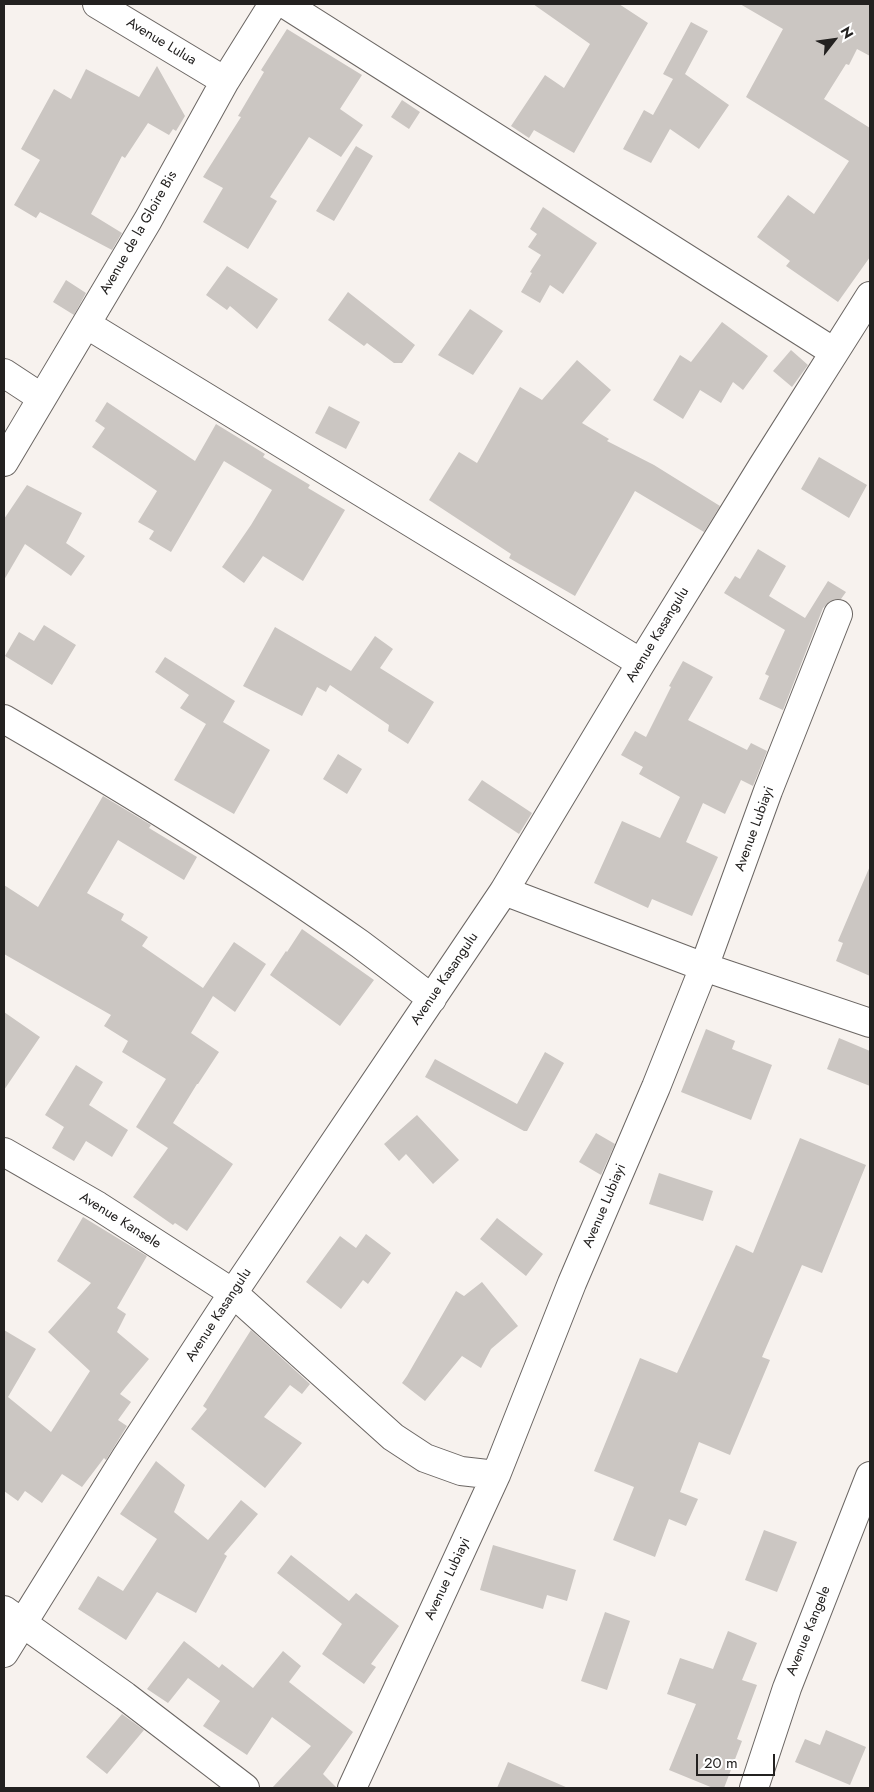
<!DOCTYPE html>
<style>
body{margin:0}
#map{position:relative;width:874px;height:1792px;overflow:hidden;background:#f7f2ee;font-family:Jost,sans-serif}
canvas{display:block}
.frame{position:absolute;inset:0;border:5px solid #232120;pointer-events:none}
.north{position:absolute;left:809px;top:15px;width:50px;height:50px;-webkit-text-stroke:4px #fff;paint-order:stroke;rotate:60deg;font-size:14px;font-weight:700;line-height:20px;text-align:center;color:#232120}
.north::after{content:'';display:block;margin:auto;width:18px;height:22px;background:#232120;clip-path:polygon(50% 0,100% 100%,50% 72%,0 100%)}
.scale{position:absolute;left:696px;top:1754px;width:79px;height:22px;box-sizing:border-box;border:2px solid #232120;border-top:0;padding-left:6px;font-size:15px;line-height:18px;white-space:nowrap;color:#232120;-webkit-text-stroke:4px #fff;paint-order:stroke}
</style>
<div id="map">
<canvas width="874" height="1792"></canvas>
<div class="frame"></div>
<div class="north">N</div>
<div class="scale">20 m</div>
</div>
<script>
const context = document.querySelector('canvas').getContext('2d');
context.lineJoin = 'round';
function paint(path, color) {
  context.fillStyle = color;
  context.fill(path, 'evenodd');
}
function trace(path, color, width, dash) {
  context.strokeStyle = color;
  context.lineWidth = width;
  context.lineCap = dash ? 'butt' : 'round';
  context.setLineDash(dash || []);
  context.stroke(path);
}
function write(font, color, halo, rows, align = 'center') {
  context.font = font + ' Jost,sans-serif';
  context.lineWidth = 5;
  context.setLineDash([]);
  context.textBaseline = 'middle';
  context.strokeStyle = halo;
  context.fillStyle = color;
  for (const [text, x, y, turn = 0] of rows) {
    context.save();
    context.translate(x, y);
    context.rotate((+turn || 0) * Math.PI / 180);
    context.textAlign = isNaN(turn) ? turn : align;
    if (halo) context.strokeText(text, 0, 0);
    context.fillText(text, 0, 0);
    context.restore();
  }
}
paint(new Path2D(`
 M533,4h86l29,19 -74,130 -40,-23 -5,8 -18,-12 34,-51 19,13 26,-44z
 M740,4h130v52l-13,-7 -8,16 -3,-1 -22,35 46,29v129l-32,45 -52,-36 4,-5 -33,-24 31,-42 26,19 35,-53 -103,-64 37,-68z
 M691,22l17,9 -23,43 44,31 -30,44 -29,-20 -19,34 -28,-14 21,-39 9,5 20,-36 -10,-5z
 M287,29l75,46 -22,34 23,16 -22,32 -32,-20 -39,60 7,4 -29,48 -45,-27 20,-34 -20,-11 38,-60 -3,-1 26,-44 -3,-2z
 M157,66l28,50 -9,15 -3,-2 -4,6 -21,-12 -23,35 -3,-2 -31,58 31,19 -10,17 -72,-38 -4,6 -22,-13 26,-45 -19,-11 33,-60 17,10 15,-30 53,28z
 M402,100l18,12 -11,17 -18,-12z
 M356,146l17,10 -39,65 -18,-10z
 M543,207l54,36 -34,51 -13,-9 -10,18 -19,-11 11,-19 -2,-1 11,-17 -13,-8 9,-13 -7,-5z
 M227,266l51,33 -21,30 -27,-23 -3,4 -21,-15z
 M66,280l20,13 -12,22 -21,-13z
 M348,292l67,53 -13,18h-8l-27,-20 -3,3 -36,-26z
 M470,309l33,22 -30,44 -35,-20z
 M722,322l46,34 -25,34 -10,-8 -12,21 -21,-13 -17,29 -30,-19 27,-45 11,7z
 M791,350l17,15 -16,22 -19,-16z
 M577,360l34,30 -29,33 27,16 -2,2 47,24 66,41 -16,26 -69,-41 -60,105 -66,-38 2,-4 -82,-54 30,-48 18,11 43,-76 22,13z
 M107,402l88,59 21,-37 49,30 -2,3 47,28 -2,3 37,22 -42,71 -40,-25 -19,27 -22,-16 29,-42 21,-35 -48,-29 -53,91 -22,-13 5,-8 -16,-9 19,-31 -65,-44 13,-19 -10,-7z
 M329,406l31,16 -14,27 -31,-16z
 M819,457l48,28 -18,33 -48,-29z
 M27,485l55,28 -16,30 19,13 -14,20 -46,-32 -21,36v-61z
 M758,549l28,17 -17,30 36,22 23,-37 18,11 -5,7h-6l-6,3 -6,6 -40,102 -24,-11 10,-23 -4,-2 20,-44 -61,-37 11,-17 5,3z
 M44,625l32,20 -24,40 -47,-29 14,-24 15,9z
 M275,627l76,44 24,-35 18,13 -13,19 54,34 -26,42 -20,-13 1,-6 -59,-40 -4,7 -9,-5 -15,29 -59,-30z
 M165,657l70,44 -12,21 47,28 -36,64 -60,-34 32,-56 -26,-16 9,-13 -34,-23z
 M683,661l30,16 -25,43 59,30 4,-7 16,8 -14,35 -12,-6 -16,34 -22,-11 -17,39 32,15 -26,59 -40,-17 -4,9 -54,-25 28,-62 38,17 20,-41 -41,-23 4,-7 -22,-12 14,-24 11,6 25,-50 -2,-1z
 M338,754l24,15 -15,25 -24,-15z
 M482,780l50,33 -13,21 -51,-34z
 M103,796l48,29 -2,3 48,29 -13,23 -66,-40 -31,53 37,21 -3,6 27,17 -6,9 61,42 31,-46 32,22 -31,48 -22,-16 -22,37 28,19 -21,32h-1l-24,39 60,41 -46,67 -12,-8 -2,2 -40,-28 35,-49 -32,-21 30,-48 -44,-27 6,-11 -24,-15 7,-11 -107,-61v-69l34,22z
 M870,866v110l-34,-15 7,-18 -5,-2z
 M302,929l72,51 -34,46 -70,-51 16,-24 1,1z
 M4,1012l36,25 -36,53z
 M706,1029l29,12 -3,8 40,16 -21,55 -70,-28z
 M839,1038l31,13v35l-43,-17z
 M545,1052l19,11 -37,68h-3l-99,-54 10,-18 82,45z
 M76,1065l27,17 -14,23 39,25 -16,27 -26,-16 -12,20 -22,-13 12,-21 -19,-12z
 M417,1115l42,45 -26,24 -27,-30 -7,7 -15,-17z
 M596,1133l19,11 -14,31 -22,-13z
 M800,1138l66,27 -44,108 -20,-8 -40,92 8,3 -40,95 -31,-13 -19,50 18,7 -12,27 -17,-7 -14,38 -42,-17 21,-53 -40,-16 46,-113 37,15 59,-128 17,8z
 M659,1173l54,18 -10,30 -54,-17z
 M83,1217l64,39 -30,52 9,6 -9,18 32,27 -29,35 11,8 -13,18 9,6 -21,34 -2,-2 -22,29 -20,-13 -20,29 -17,-12 -7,10 -14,-10v-161l32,19 -28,48 43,35 39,-61 -42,-39 43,-49 -34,-22z
 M497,1218l46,36 -17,22 -46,-37z
 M366,1234l25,19 -23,31 -5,-4 -22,29 -35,-27 34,-46 16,12z
 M482,1282l36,44 -27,23 -10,19 -19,-12 -37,45 -23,-18 5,-7 49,-85 8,5z
 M251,1330l59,54 -8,10 -12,-9 -26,32 38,26 -37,45 -74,-59 16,-20 -4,-3z
 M156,1461l29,24 -11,27 34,28 33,-40 17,14 -34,40 3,2 -31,57 -39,-21 -31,48 -48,-31 20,-33 25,15 34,-52 -37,-25z
 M764,1530l33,12 -20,50 -32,-12z
 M493,1545l83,25 -9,31 -20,-6 -4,14 -63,-19z
 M291,1555l58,46 7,-8 43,33 -28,38 5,3 -12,17 -42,-30 20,-30 -65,-51z
 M605,1612l25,9 -23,69 -26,-9z
 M728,1631l29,12 -15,37 15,5 -20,54 5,2 -18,47h-11l-44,-18 27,-66 -29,-10 13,-36 33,11z
 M184,1641l35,27 3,-4 31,24 30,-37 18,15 -12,16 64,50 -30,42 14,14h-65l39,-42 -39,-29 -25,38 -44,-29 17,-25 -32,-23 -20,25 -21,-14z
 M122,1714l22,16 -37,44 -21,-17z
 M826,1730l40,17 -16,38 -55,-23 10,-23 15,6z
 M508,1762l60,26h-71z`), '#cbc6c2');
const street = new Path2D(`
 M97,4l128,77
 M285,4l549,348
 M86,324l555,339
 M4,373l38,25
 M4,462l144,-242 77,-139 48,-77
 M4,719c121,70 242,144 356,225 24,18 48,36 72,55
 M504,891l200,76 166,56
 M4,1152l94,54 135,87 160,144 32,21 36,13 35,4
 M4,1610l121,86 120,92
 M4,1653l122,-196 107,-164 271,-402 137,-228 121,-196 108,-171
 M352,1788l144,-313 76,-192 84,-196 48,-120 64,-176 70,-177
 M754,1788l33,-100 83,-212`);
trace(street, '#6b6663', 30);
trace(street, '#fff', 28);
write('14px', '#232120', '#fff', [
 ["Avenue Lulua",161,42,31],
 ["Avenue de la Gloire Bis",139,233,-60],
 ["Avenue Kasangulu",658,635,-59],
 ["Avenue Lubiayi",755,829,-70],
 ["Avenue Kasangulu",445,979,-56],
 ["Avenue Lubiayi",605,1206,-67],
 ["Avenue Kansele",120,1221,32],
 ["Avenue Kasangulu",219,1315,-57],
 ["Avenue Lubiayi",448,1579,-65],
 ["Avenue Kangele",809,1631,-68]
]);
</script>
